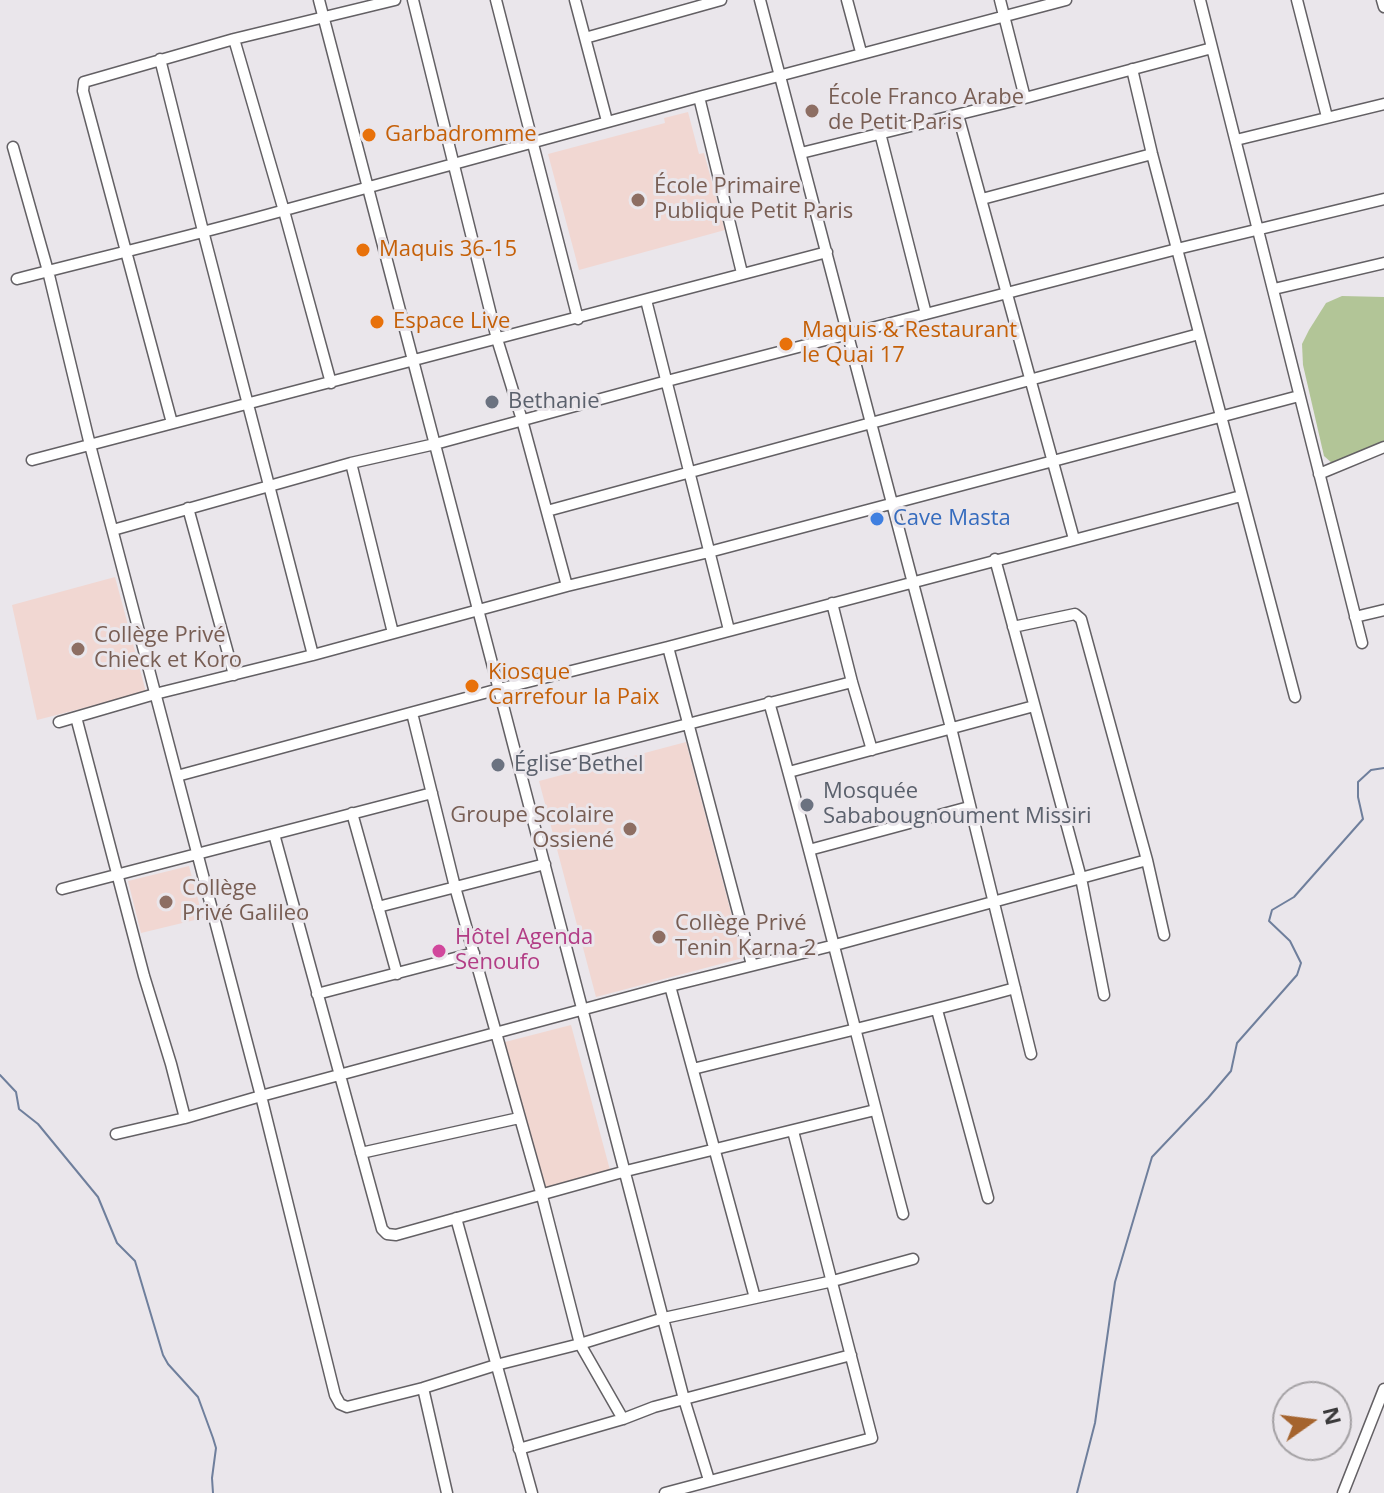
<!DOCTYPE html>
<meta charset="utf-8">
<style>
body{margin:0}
#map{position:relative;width:1384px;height:1493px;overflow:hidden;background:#eae6eb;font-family:"Open Sans",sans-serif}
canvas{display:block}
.north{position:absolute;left:1272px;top:1381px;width:80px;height:80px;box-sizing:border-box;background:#eae6eb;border:2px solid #a4a1a4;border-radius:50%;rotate:76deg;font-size:22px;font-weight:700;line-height:32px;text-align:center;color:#3a393a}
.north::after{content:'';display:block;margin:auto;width:28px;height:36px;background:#a5642e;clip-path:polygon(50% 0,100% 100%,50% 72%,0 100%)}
</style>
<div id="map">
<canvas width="1384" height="1493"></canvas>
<div class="north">N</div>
</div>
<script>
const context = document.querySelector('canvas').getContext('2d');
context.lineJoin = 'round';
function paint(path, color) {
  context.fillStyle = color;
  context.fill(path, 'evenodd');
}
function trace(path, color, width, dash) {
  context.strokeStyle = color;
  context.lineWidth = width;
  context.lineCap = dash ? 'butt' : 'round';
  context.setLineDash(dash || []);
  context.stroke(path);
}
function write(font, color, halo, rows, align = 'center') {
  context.font = font + ' "Open Sans",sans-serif';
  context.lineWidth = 6;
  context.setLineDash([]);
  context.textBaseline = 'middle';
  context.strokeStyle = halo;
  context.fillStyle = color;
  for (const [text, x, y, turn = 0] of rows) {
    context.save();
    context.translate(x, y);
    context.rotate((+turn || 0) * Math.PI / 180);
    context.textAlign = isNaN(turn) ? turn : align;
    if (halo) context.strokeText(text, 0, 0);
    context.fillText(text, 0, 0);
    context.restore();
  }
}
paint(new Path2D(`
 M571,1025l39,145 -66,18 -39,-146z`), '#f1d7d1');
paint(new Path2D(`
 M688,112l11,42 5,-1 21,77 -146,40 -31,-116 117,-31 -1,-5z
 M115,577l31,115 -109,28 -25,-115z
 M686,742l57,216 -147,39 -57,-216z
 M189,866l14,52 -62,15 -13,-52z`), '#f1d7d2');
paint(new Path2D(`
 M1342,296l42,1v145l-51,22 -9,-8 -21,-91 -1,-21 7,-14 17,-27z`), '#b2c597');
trace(new Path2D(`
 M0,1075l16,17 3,17 19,15 60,73 19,46 18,18 28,94 5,9 30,33 15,41 3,10 -4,30 1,15
 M1077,1493l18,-70 20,-141 37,-125 56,-59 23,-27 6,-28 60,-68 4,-12 -11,-22 -21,-20 3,-11 22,-13 69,-78 -5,-22v-15l13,-12 13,-2`), '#6f7f9c', 2);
const minor = new Path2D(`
 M319,0l365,1399 25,81
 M413,0l84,339 25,81 45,166
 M496,0l82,319
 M575,0l32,121
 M760,0l191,728 80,326
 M847,0l14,52
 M1000,0l25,98
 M1200,0l162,643
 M1297,0l30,117
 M1382,0l2,7
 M585,38l136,-38
 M234,39l50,172 47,172
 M160,59l43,172 110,424
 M1132,69l20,85 143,543
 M699,97l43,176
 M958,115l116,424
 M880,133l46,181
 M1236,140l148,-36
 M13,147l35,124 42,174 171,651 74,299 5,9 7,3 76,-19 73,-23 84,-21 84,-26 169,-37 80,-22
 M801,153l224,-55 187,-50
 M982,199l170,-45
 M17,279c89,-23 179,-44 268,-69 260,-72 520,-142 781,-210
 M1274,289l110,-26
 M646,300l83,330
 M172,423l-89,-332 1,-9 150,-43 161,-39
 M32,460l795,-208
 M351,463l42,170
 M1319,474l65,-27
 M188,508l46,167
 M547,511l652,-177
 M113,530l238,-67 84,-19 232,-63 510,-132 207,-50
 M995,559l86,319 23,117
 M832,603l20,79 20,68
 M1355,617l29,-7
 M1013,627l62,-13 6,5 66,241 17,75
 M668,647l84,318
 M769,702c48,170 89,342 134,512
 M412,713l43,174 87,309 38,148 43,75
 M76,717l68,259 27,88 14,54
 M59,722l96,-28 158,-39 254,-69 142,-34 590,-156
 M520,767l332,-85
 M789,772l245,-66
 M177,776l322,-87 169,-42 573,-151
 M352,813l45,161
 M274,834l108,395 5,5 9,1 230,-64 249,-61
 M809,850l160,-43
 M62,889l370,-96
 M378,907l167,-43
 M670,986l85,312
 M317,994l157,-41
 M937,1010l51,188
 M693,1069c107,-27 215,-51 322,-81
 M116,1134l69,-16 76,-22 409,-110 165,-41 312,-85
 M361,1153l158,-35
 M456,1218l76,275
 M423,1388l24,105
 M519,1449l104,-30 31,-12 197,-52
 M665,1493l207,-55 -79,-307
 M1343,1493l41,-104`);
trace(minor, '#636064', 13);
trace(minor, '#fff', 10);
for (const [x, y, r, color] of [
 [812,111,8,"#8d6e63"],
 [369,135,8,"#e8710a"],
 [638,200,8,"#8d6e63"],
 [363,250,8,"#e8710a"],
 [377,322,8,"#e8710a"],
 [786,344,8,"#e8710a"],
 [492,402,8,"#6b7280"],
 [877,519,8,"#3f7fe0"],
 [78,649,8,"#8d6e63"],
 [472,686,8,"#e8710a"],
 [498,765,8,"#6b7280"],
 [807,805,8,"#6b7280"],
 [630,829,8,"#8d6e63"],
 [166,902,8,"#8d6e63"],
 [659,937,8,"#8d6e63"],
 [439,951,8,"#d1479c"]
]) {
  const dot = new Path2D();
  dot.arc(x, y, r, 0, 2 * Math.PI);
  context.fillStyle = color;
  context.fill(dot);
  trace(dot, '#eae6eb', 3);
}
write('22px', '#785e54', '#eae6eb', [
 ["École Franco Arabe",828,98],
 ["de Petit Paris",828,123],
 ["École Primaire",654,187],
 ["Publique Petit Paris",654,212],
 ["Collège Privé",94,636],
 ["Chieck et Koro",94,661],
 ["Groupe Scolaire",614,816,"right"],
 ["Ossiené",614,841,"right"],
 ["Collège",182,889],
 ["Privé Galileo",182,914],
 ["Collège Privé",675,924],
 ["Tenin Karna 2",675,949]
], 'left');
write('22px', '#c56008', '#eae6eb', [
 ["Garbadromme",385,135],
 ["Maquis 36-15",379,250],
 ["Espace Live",393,322],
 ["Maquis & Restaurant",802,331],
 ["le Quai 17",802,356],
 ["Kiosque",488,673],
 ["Carrefour la Paix",488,698]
], 'left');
write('22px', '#5b616d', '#eae6eb', [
 ["Bethanie",508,402],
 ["Église Bethel",514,765],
 ["Mosquée",823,792],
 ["Sababougnoument Missiri",823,817]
], 'left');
write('22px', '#366cbe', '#eae6eb', [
 ["Cave Masta",893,519]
], 'left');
write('22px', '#b23c85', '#eae6eb', [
 ["Hôtel Agenda",455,938],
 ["Senoufo",455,963]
], 'left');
</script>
